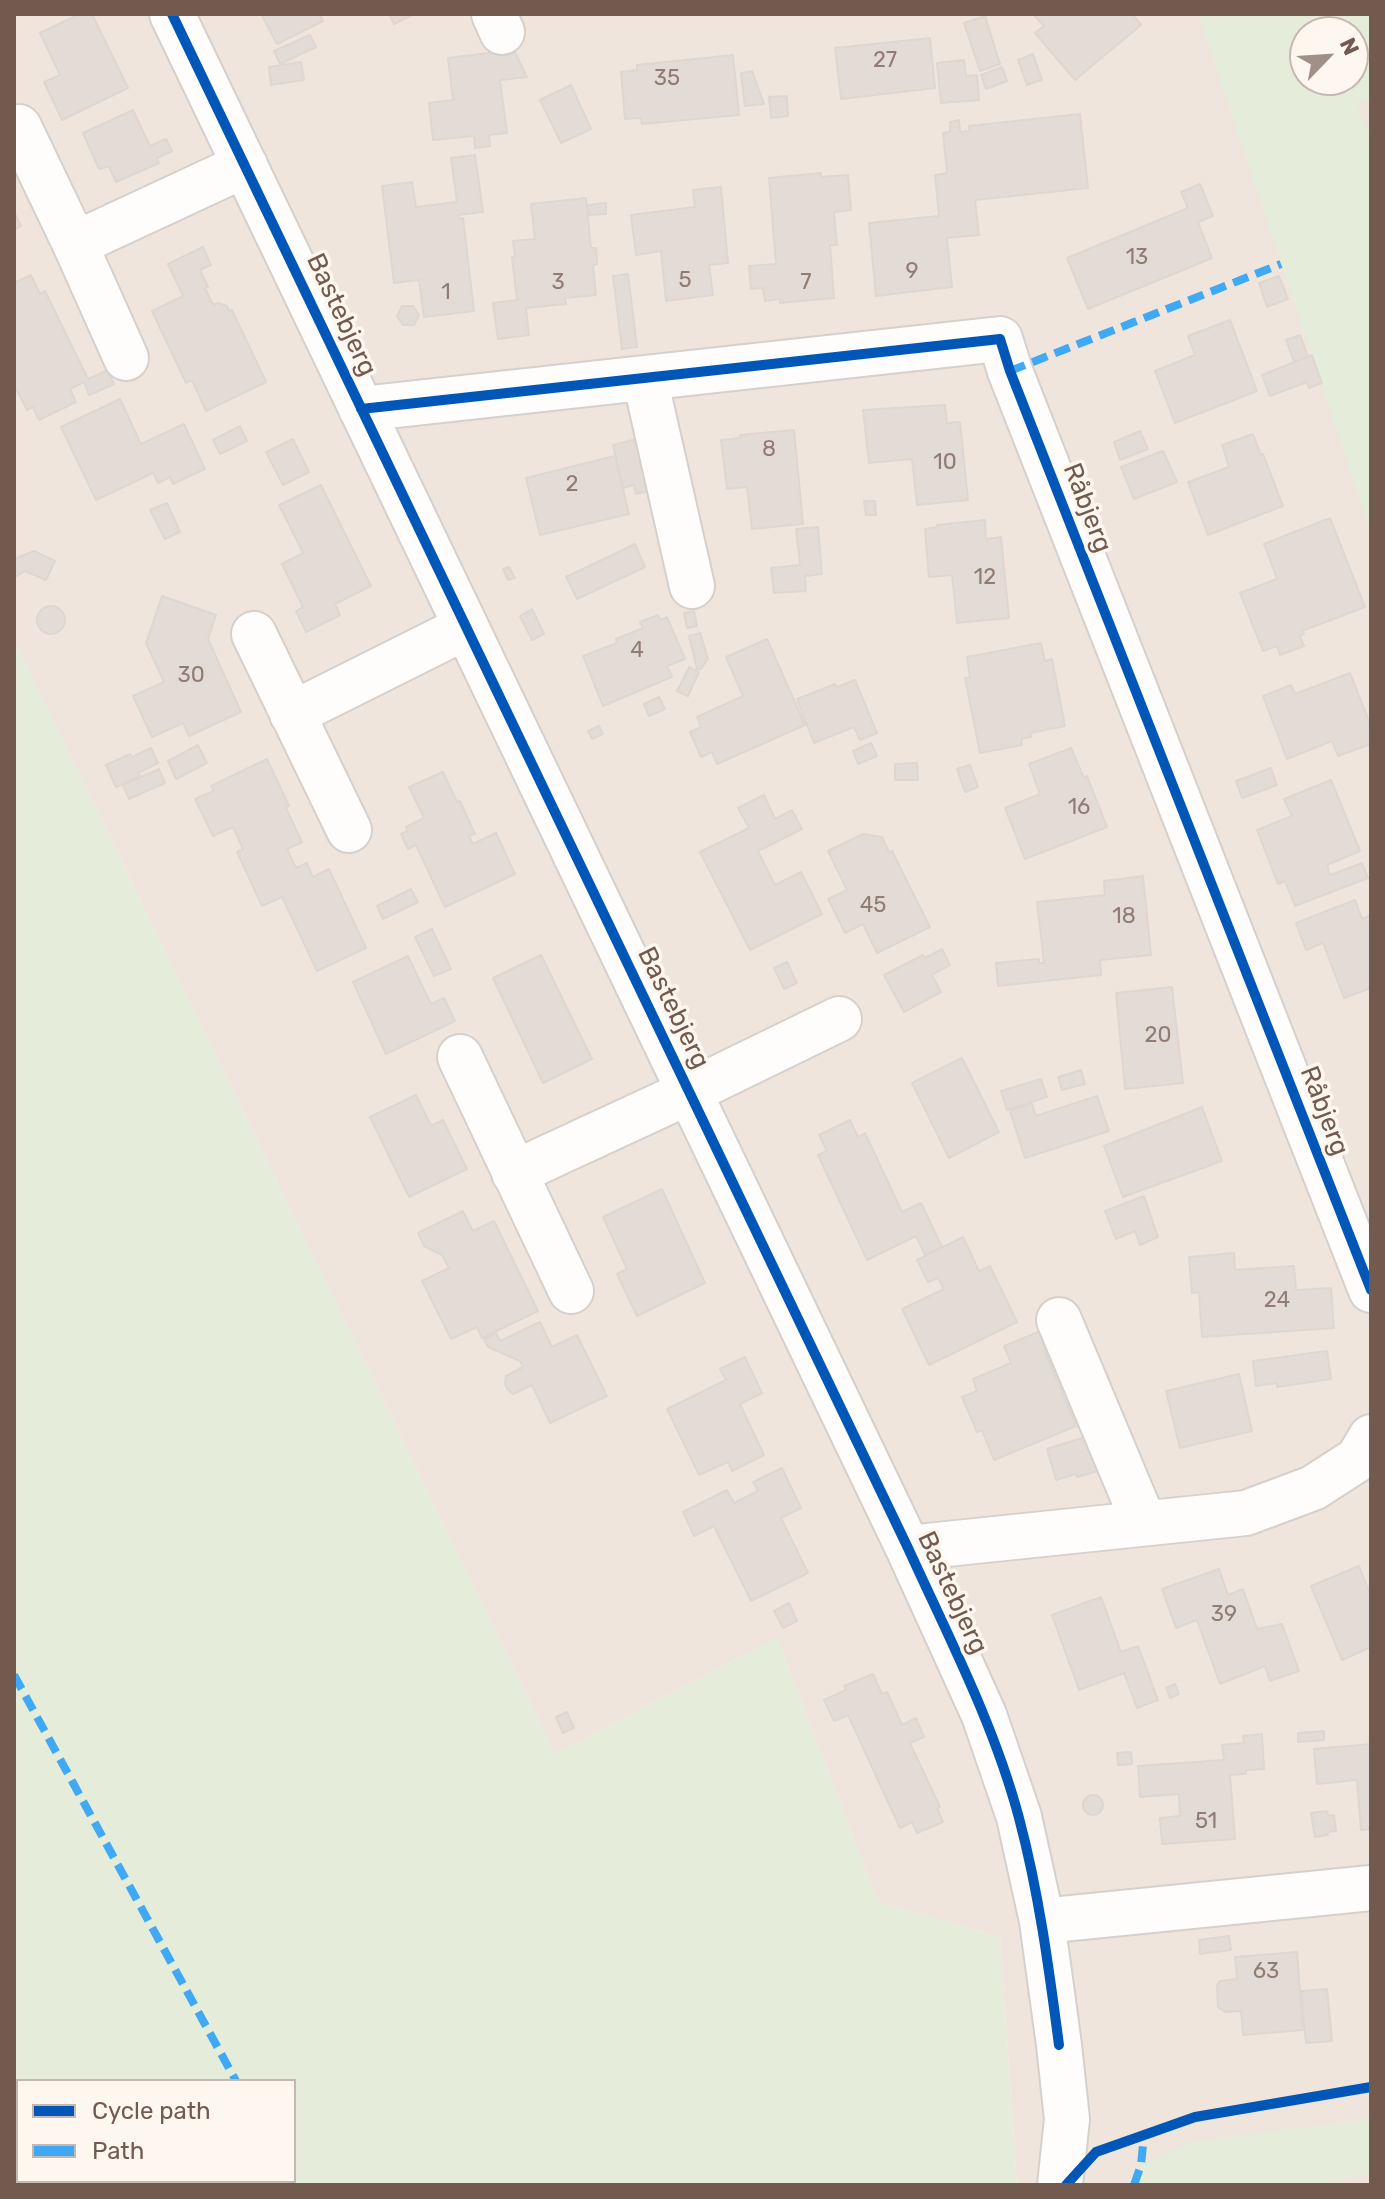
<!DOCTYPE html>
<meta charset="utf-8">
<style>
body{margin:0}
#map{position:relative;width:1385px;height:2199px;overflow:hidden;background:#f7f3ee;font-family:Rubik,sans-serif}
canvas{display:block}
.frame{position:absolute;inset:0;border:16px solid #735a4f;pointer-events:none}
.legend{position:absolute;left:16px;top:2079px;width:280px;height:104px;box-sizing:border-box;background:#fdf7f0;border:2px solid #c6b8b0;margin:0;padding:10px 14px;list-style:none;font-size:24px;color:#735a4f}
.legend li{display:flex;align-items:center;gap:16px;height:40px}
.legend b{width:40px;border:2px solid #c6b8b0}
.north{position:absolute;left:1289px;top:16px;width:80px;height:80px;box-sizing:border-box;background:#fdf7f0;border:2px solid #c6b8b0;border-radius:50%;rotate:65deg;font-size:22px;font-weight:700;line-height:32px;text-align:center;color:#735a4f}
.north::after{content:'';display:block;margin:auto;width:28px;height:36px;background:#a19087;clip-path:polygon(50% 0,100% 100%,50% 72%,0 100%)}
</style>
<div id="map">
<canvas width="1385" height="2199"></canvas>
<div class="frame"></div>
<ul class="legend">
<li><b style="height:10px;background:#0057b8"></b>Cycle path</li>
<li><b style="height:10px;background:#3fa9f5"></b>Path</li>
</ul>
<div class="north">N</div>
</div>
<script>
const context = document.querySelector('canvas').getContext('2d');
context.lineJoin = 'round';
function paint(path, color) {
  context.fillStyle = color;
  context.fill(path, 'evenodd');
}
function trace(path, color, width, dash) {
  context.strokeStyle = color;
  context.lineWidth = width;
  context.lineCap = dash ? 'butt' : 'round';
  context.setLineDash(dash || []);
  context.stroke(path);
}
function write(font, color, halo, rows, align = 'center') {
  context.font = font + ' Rubik,sans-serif';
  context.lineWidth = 7;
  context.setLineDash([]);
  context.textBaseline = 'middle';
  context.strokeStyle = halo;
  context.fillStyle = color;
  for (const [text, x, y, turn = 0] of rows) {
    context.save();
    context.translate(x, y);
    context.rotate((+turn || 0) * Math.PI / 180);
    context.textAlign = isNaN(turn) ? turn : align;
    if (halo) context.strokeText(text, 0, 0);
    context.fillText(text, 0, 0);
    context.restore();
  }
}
paint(new Path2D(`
 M14,14h1357v2171h-354l-17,-248 -122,-35 -101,-264 -222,116 -541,-1114zM1305,32h48v48h-48z`), '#efe5dc');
paint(new Path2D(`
 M42,2181h63l13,4h-80z`), '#f3ecf3');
paint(new Path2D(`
 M1198,14h173v84l-15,5 15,36v396zM1305,32h48v48h-48z
 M14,640l541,1114 222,-116 101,264 122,35 17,248h-899l-13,-4h189v-100h-276v87h-4z
 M1371,2118v55l-61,12h-176l7,-20 50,-23z`), '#e5ecda');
const building = new Path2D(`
 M80,14h12l36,74 -66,32 -18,-38 16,-7 -20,-42z
 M261,14h61l-2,1 3,6 -46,23z
 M389,14h25l-20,10z
 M1033,14h99l9,11 -66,55 -40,-47 9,-7z
 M985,16l15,48 -20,7 -16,-48z
 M310,35l6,12 -36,17 -6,-13z
 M930,38l5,50 -94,11 -6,-51z
 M510,42l17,35 -27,3 7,53 -18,2 1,11 -15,2 -1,-12 -41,4 -4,-37 24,-3 -5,-42 48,-6z
 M1033,54l9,26 -15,5 -9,-25z
 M733,55l6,60 -97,9 -1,-6 -16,1 -4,-47 16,-2v-5z
 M964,60l2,16 11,-1 2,25 -38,3 -4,-40z
 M301,62l3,18 -33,5 -2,-18z
 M1002,67l5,14 -21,8 -5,-14z
 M752,71l12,33 -19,2 -4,-33z
 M571,85l20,44 -30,14 -21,-43z
 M787,96l1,20 -17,2 -2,-21z
 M133,110l17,36 16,-7 6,12 -15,7 2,5 -43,19 -7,-16 -10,3 -16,-36z
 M1080,114l8,74 -113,12 4,35 -32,3 5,49 -76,9 -7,-73 70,-7 -4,-41 12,-2 -4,-40 7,-1v-10l9,-2 1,12 10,-1 -1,-5z
 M475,155l8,57 -25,3 1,4 4,-1 11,93 -50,6 -5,-37 -25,3 -12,-97 30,-4 4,25 41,-5 -6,-44z
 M821,173v4l27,-2 3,35 -17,2 3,33h-7l4,53 -54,5v-4l-15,2 -2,-13 -12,1 -2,-23 27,-2 -7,-86z
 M1200,184l13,32 -15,6 14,36 -124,51 -21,-51 121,-50 -7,-16z
 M721,187l7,76 -19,2 4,30 -47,6 -5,-50 -25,4 -5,-40 64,-8 -2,-17z
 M586,198l5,50h5l1,16 -4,1 3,30 -31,3 1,6 -40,4 3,27 -31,4 -5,-36 24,-3 -5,-43h3l-2,-16 22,-2 -4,-35z
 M606,203v11l-17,1 -2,-10z
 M14,212l7,14 -7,4z
 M203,247l8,18 -11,5 8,17 -3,1 8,17 5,-2 9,3 2,5 3,-1 34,72 -60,29 -14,-31 -6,3 -34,-72 31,-15 -15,-32z
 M628,274l9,73 -15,2 -9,-73z
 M31,275l9,19 5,-3 43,88 20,-9 6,14 -25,11 -5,-13 -14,7 6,13 -37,18 -6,-13 -6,3 -13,-25v-102z
 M1279,276l9,23 -21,8 -8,-24z
 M402,306h11l6,9 -5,10h-11l-6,-9z
 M1230,320l27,71 -82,32 -20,-52 40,-16 -7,-19z
 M1300,335l8,22 -14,5 -8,-22z
 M1312,355l10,28 -13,5 -2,-6 -37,14 -8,-21z
 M120,399l21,45 43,-20 21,45 -32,15 -3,-7 -12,6 -5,-10 -57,27 -35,-73z
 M945,405l2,18 13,-1 8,78 -51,5 -5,-46 -43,4 -6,-53z
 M240,426l7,15 -27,13 -7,-14z
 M794,430l9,94 -51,5 -5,-42 -20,2 -6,-49 20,-2 -1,-3z
 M1140,431l8,18 -28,11 -6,-18z
 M1253,434l8,21 2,-1 20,52 -75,29 -20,-53 41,-15 -7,-22z
 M293,439l16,33 -26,13 -17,-33z
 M637,439l12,52 -13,3 -2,-9 -11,3 -10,-43z
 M1163,451l14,31 -43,17 -13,-32z
 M615,456l14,58 -89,21 -14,-57z
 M321,485l50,101 -36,18 5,11 -34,17 -10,-21 7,-4 -21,-43 21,-11 -24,-48z
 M864,501h11l1,14h-10z
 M167,503l13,29 -15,7 -15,-29z
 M1330,518l35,89 -63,24 2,3 -4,2 4,10 -24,9 -3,-9 -14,5 -23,-58 37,-14 -13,-35z
 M985,520l1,19 15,-2 8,81 -52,5 -5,-48 -23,2 -4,-48 12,-2v-2z
 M818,527l4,47 -17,2 1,15 -32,2 -3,-25 29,-3 -4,-36z
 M635,544l10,23 -68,32 -11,-22z
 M34,551l21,10 -9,19 -21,-9 -11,7v-19z
 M509,567l6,11 -7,2 -5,-11z
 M162,596l54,19 -8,24 33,73 -52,24 -6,-13 -31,14 -19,-41 31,-14 -18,-39z
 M37 620a14 14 0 1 1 28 0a14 14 0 1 1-28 0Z
 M532,609l12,25 -12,6 -12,-24z
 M694,611l3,15 -10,2 -3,-15z
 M658,615l3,5 6,-3 18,42 -18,7 5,11 -69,29 -20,-50 34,-13 -1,-4 27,-11 -3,-6z
 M700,633l8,26 -7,10h-4l-8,-33z
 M767,639l38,86 -88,39 -5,-12 -11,5 -11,-25 11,-5 -4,-10 46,-21 -17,-39z
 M1041,643l4,18 7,-2 13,67 -35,7 1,4 -10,2 1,6 -42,8 -15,-75 5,-1 -3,-20z
 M689,667l10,5 -11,24 -11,-5z
 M1350,673l21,53v18l-33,12 -6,-15 -45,18 -24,-63 28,-11 4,9z
 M855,680l22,53 -17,7 -6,-13 -40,16 -17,-44 38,-15 2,3z
 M659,697l6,12 -16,7 -5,-12z
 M599,726l4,8 -11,5 -4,-8z
 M871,743l6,13 -19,8 -5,-13z
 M198,745l9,18 -31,16 -8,-18z
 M151,748l7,15 -20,10 2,3 -24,11 -10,-22 24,-11 2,3z
 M1071,748l13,30 3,-2 20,51 -82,32 -20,-51 35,-14 -11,-30z
 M267,759l22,47 -3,2 16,34 -15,7 9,19 11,-5 6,14 16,-8 37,79 -49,23 -35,-74 -20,9 -25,-54 6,-3 -10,-22 -20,9 -18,-37 19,-8 -3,-5z
 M917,763l1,17h-23v-16z
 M970,765l8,22 -13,5 -8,-23z
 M1271,768l6,17 -35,13 -6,-17z
 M159,769l6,14 -36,16 -6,-14z
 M443,772l14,30 3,-1 15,33 -6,2 4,8 23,-11 19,41 -70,33 -29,-62 -8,4 -7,-15 6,-3 -1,-4 18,-9 -15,-31z
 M1331,780l29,71 -33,14 3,10 32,-12 6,15 -73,28 -10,-25 -7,3 -21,-54 35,-14 -8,-17z
 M764,795l11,24 17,-9 10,19 -44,22 17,34 26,-13 21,42 -72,36 -50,-98 49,-24 -11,-20z
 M863,834l19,3 7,15 3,-1 38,76 -53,26 -14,-29 -18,9 -17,-34 19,-9 -19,-39z
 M1143,876l8,79 -51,5 1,15 -103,11 -2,-23 43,-4v4h5l-7,-61 68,-7 -1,-14z
 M411,889l7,13 -35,17 -6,-13z
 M1355,900l7,19 9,-4v73l-27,10 -21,-55 -17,7 -10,-27z
 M432,929l19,40 -17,7 -19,-39z
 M942,949l8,16 -18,10 9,17 -37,20 -20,-37 39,-20 2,3z
 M541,955l51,104 -49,24 -50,-105z
 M408,956l23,48 13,-6 11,23 -69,33 -33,-72z
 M787,962l10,21 -13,6 -10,-21z
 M1172,987l11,96 -58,6 -9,-96z
 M962,1058l37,74 -50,26 -37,-75z
 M1081,1070l4,14 -23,6 -4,-13z
 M1041,1079l6,18 -40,13 -6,-19z
 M416,1095l15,31 12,-6 24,49 -58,28 -39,-80z
 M1097,1096l12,35 -84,27 -15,-47 22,-7 4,12z
 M1202,1107l20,54 -99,36 -19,-51z
 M850,1120l8,17 7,-4 37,79 19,-9 21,44 -17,8 -9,-19 -49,24 -49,-105 9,-4 -8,-16z
 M662,1189l43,94 -68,33 -20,-42 10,-5 -24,-52z
 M1144,1196l14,41 -18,8 -5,-14 -19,8 -11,-28z
 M463,1211l10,20 21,-10 44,90 -56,27 -5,-11 -26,12 -29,-58 27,-13 -7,-13 -18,-9 -6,-13z
 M963,1237l16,34 11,-5 27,56 -88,43 -27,-56 42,-20 -6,-11 -10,4 -11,-22z
 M1234,1253l1,17 59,-4 2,24 35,-2 3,40 -132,9 -3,-45 -7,1 -3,-36z
 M540,1322l12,25 25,-12 30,61 -57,27 -18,-38 -19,9 -6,-5 -2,-5 1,-8 17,-9 -3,-6 -32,-14 -4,-8 12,-6 4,8z
 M1041,1331l7,17 -4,1 32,77 -82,34 -12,-30 -5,2 -15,-35 15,-6 -4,-12 38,-16 -7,-17z
 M1327,1351l4,28 -54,8v-4l-21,3 -3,-25z
 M745,1357l17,36 -22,11 24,51 -32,16 -4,-9 -29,13 -32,-66 59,-29 -6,-11z
 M1239,1374l13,57 -72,17 -14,-57z
 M1095,1434l10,35 -28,8 -1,-3 -20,6 -9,-31z
 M782,1468l19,40 -20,10 27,55 -57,28 -37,-75 -20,10 -11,-24 44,-22 7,13 24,-12 -5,-9z
 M1359,1566l12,30v51l-29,13 -31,-74z
 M1219,1569l9,26 15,-6 14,40 25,-5 17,47 -29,10 -5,-15 -45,18 -23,-64 -21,8 -14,-39z
 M1101,1597l20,55 17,-6 20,54 -21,8 -13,-35 -45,17 -27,-75z
 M789,1603l8,18 -14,7 -9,-17z
 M873,1674l9,20 5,-2 15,33 14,-7 8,19 -14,6 30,64 -3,1 6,14 -26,11 -5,-11 -12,6 -52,-113 -14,6 -10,-21 22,-10 -2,-4z
 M1175,1684l4,10 -9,4 -4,-10z
 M567,1712l7,16 -11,5 -7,-16z
 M1324,1731v9l-26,2v-9z
 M1262,1734l2,35 -18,1v4l-16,1 5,64 -73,5 -2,-26 20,-2 -1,-22 -39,3 -2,-31 86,-6 -2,-15 22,-2 -1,-7z
 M1371,1744v85l-10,1 -4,-50 -40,4 -3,-35z
 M1131,1752l1,12 -14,1 -1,-12z
 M1083 1805a10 10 0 1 1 20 0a10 10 0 1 1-20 0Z
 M1327,1811l1,5 6,-1 2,16 -9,1 1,3 -13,2 -4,-24z
 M1229,1936l2,14 -31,4 -1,-14z
 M1297,1952l6,78 -60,5 -2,-24 -16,1 -7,-5 -1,-22 3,-4 17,-2 -2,-22z
 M1327,1989l5,52 -26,2 -5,-52z`);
paint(building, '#e3dbd5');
trace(building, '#dfd6d0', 2);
const minor = new Path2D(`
 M172,14l736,1534 76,167 35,102 23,104 17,124 8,74 -7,66
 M494,14l8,18
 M19,127l56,117 51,114
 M75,244l170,-79
 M645,379l47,207
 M361,409l639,-70 10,32 361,919
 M254,634l95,196
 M292,714l174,-87
 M460,1057l111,234
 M514,1173l175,-81 150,-73
 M1059,1320l85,203
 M908,1548l338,-35 67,-25 45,-29 13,-22
 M1042,1921l329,-33`);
trace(minor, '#d6d0cc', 48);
trace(minor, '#fefdfc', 44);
trace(new Path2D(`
 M1010,371l271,-107
 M14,1675l222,406
 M277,2185l1,-4
 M1134,2185l7,-20 3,-30`), '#3fa9f5', 8, [16, 8]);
trace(new Path2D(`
 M172,14l736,1534c40,88 86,176 111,270 20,75 30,151 40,227
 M361,409l639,-70 10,32 361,919
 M1066,2185l30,-33 99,-35 176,-30`), '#0057b8', 10);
write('22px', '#917c73', null, [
 ["27",885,61],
 ["35",667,79],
 ["13",1137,258],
 ["9",912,272],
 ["5",685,281],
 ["3",558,283],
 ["7",806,283],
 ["1",446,293],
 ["8",769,450],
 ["10",945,463],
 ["2",572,485],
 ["12",985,578],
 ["4",637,651],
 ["30",191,676],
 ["16",1079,808],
 ["45",873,906],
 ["18",1124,917],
 ["20",1158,1036],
 ["24",1277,1301],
 ["39",1224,1615],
 ["51",1206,1822],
 ["63",1266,1972]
]);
write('26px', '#735a4f', '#fdf7f0', [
 ["Bastebjerg",341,315,65],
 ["Råbjerg",1087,508,69],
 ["Bastebjerg",673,1008,64],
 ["Råbjerg",1324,1111,69],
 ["Bastebjerg",952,1593,65]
]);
</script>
